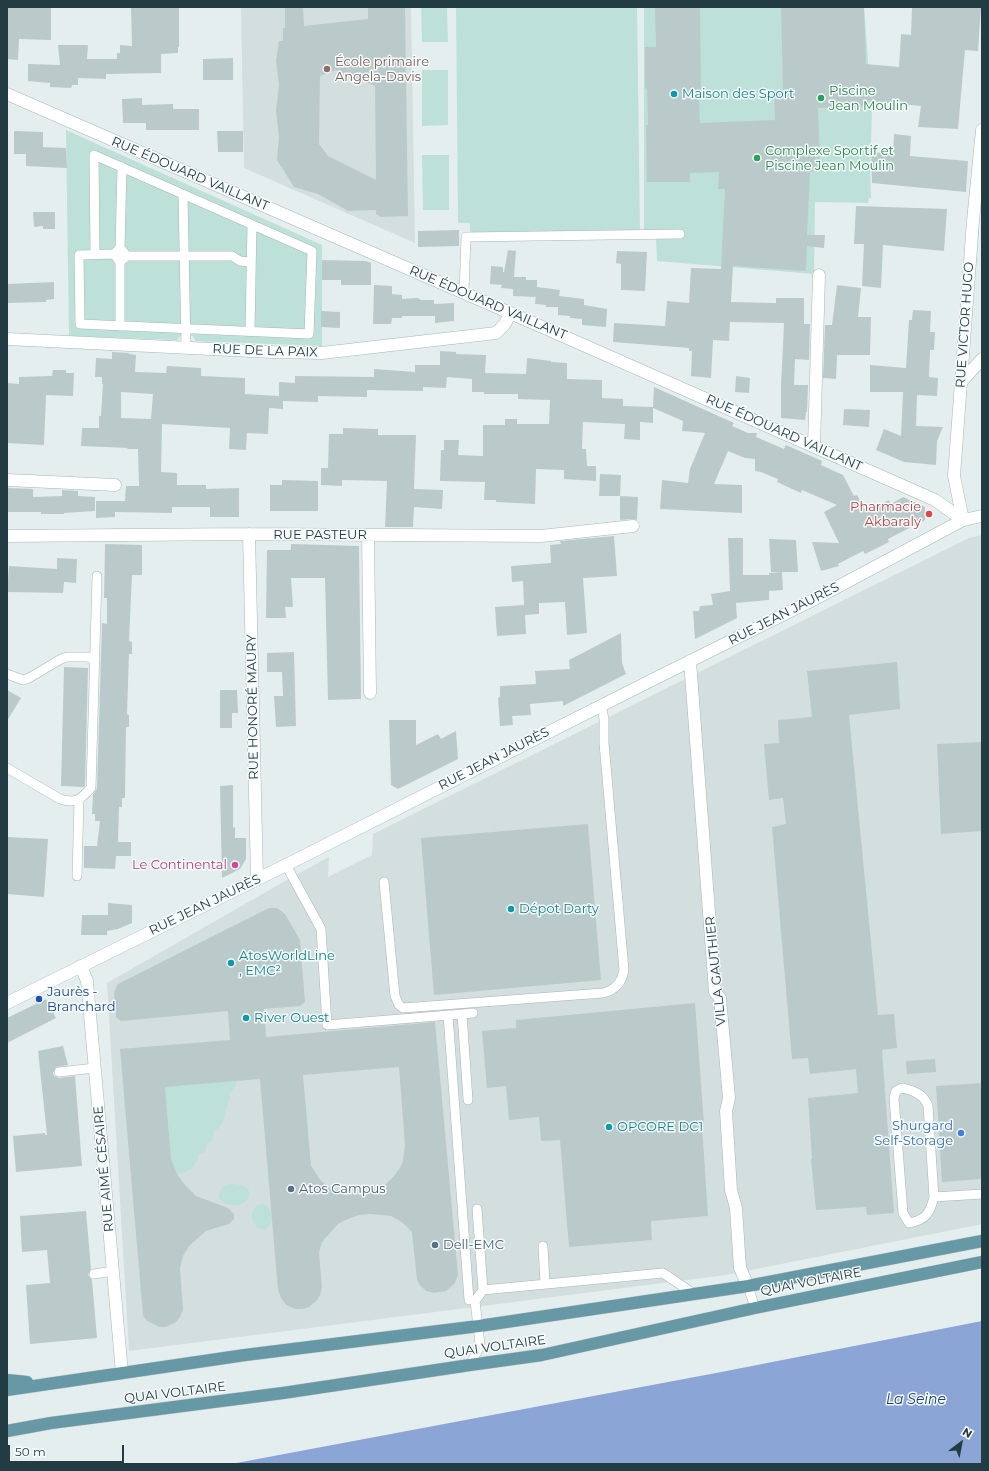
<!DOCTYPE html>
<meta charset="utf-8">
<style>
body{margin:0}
#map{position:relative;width:989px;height:1471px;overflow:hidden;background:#e5eeef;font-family:Montserrat,sans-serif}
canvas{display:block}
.frame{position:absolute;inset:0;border:8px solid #233b42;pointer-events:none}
.north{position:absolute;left:941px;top:1423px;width:40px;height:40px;-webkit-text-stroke:3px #f6fbfb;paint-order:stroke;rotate:32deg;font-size:11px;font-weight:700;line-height:16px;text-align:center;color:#233b42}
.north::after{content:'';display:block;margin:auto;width:14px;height:18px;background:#233b42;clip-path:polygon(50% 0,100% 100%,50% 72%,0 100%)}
.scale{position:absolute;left:8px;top:1445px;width:116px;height:18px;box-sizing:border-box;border:2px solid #233b42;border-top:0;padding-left:5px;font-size:12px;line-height:14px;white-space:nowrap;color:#233b42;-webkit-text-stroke:3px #f6fbfb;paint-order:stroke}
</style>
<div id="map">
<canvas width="989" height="1471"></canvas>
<div class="frame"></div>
<div class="north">N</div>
<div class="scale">50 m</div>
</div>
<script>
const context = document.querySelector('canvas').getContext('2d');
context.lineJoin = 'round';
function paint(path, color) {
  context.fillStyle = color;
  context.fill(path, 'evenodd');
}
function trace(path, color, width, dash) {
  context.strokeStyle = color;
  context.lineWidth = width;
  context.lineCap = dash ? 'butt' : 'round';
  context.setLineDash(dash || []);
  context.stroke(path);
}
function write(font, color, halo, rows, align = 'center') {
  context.font = font + ' Montserrat,sans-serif';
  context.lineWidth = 3;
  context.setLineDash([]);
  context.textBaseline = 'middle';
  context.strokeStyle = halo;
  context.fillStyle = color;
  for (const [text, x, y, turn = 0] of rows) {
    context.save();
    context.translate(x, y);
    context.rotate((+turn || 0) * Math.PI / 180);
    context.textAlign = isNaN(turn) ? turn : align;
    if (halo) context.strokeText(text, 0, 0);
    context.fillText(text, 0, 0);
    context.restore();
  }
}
paint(new Path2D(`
 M241,7h170l4,236 -171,-75z
 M982,535v689l-256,51 -597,76 -22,-368 185,-106 37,-20 -1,20 44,-22 1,-21 596,-296z`), '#d3dedf');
paint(new Path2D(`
 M421,7h26l1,35h-26z
 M456,7h181l3,224 -170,2v-10h-12z
 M644,7h220l8,107 -2,55 1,29h-2l-1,5 -53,-1 -1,72 -157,-13 -1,-23h-12z
 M422,70h26v55l-26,1z
 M66,130l256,115v101l-127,-5 -2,-5h-13l-3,4 -108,-4z
 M422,155h27v55h-26z
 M236,1081v5l-7,8c3,7 -2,8 -3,15 -2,9 -3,18 -12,22 0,6 -1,10 -7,12l-2,9 -7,3c1,11 -12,19 -21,19l-6,-15 -6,-72z
 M231,1184c13,0 26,6 13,19 -9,4 -19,3 -25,-5 -1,-9 5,-12 12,-14z
 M262,1204c9,3 10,9 10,17l-6,9 -8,-2 -6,-8c-1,-8 2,-15 10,-16z`), '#bde1d8');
paint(new Path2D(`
 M982,1321v143h-751l485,-91z`), '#8ba6d6');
paint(new Path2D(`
 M7,7h44v33l-32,-1 -1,21 -11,-1z
 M131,7h48v40h-1v6l-17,1v19l-55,1v5l-28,-1v7h-6l-1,3 -21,-1v-4l-22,-2v-17l32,1 -2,-20h30l-1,14h30v-6h3v-8l12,1z
 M285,7h18l1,19 64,-7v-12h37l3,209 -27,1 -5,-3v-4l-28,1 -30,-17 -24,-7 -17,-27 2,-23 -3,-26 3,-26 -3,-24 3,-20h4v-13h2zM336,70l39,16 1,94 -48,-24 -9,-12 1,-68z
 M655,7h45l1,92h-2l1,24 75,-3 -1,-30h9l-2,-83h83l2,57 33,3 2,-33 10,1 1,-28h69l-3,44 -13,-1 -7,79 -40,-2 3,-21 -54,-5v5l-49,2 2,61h-7v3h-3l-3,63h18l-1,13 -17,-2 -1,25 -73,-5 -2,36 45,1v-5h28v26h6l-1,36 -14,-1 -1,26h14l-1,27h-1l-1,8 -24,-2v-33l3,-62 -54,-1 -1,19 -16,-1 -2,38 -20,-2 1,-25h-3v-3l-76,-6 1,-19 51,3 2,-25 22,2 2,-35 30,1 4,-80h-7l1,-17 -29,1v9h-43l-1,-57h2l-1,-37 -2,1v-42h11z
 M233,58v22h-30v-21z
 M142,98v7l31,-1v5h26v21h-53v-7h-23l-1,-24z
 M14,131l29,1v15l23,1 1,20 -41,-2v-12h-12z
 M217,131h26v21h-25z
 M894,134l17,2 -1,20 58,5 -2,31 -94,-9 -1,-31 22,2z
 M856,206l91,3 -3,42 -61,-6 -2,43 -19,-2 2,-42h-10z
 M33,212h22v17h-12v-3l-9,1z
 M459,230v16l-41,1v-16z
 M508,250l8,1 -2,26h12v3h11v7l23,3 -1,6 25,3v6l23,4 -1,18 -24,-2v-6l-12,-1v-2l-12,-1v-8h-12v-2l-11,-1 1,-10v3l-23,-1v-7l-12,-1 1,-3 -12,-1 1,-18 12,1v5h1z
 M617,251l30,1 -2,39 -24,-1v-26l-5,-1z
 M322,260l44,1 5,2v22h-30v-5h-19z
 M54,282v17l-8,1v2l-39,1v-19z
 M374,285l18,1v8l10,1v4l16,-1 3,2h13v4l20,-1v18l-19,2v-7h-33v2h-10l-1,6h-18z
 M837,285l24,3 -3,29h13l-1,38h-33l-1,24 -13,-1 2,-53h7z
 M913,310l18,1 -1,21h5l-1,18h-4l-1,27 9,1 -1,18 -20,-1 -1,31 27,1 -6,14 -1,24 -32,-3 -28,-12 8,-21 17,7 2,-44h-33v-27l36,3 3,-48h3z
 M321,311l19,1v16l-19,-1z
 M440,351l16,1v2l30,1 -1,18 41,1 1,-16 24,3v1l16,1v16l35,1v18l21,1v7l30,1 1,-20 80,36 -2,3 16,7h9l-1,4 28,12 2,-4 36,16 -1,4 22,10 11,21 3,-1 9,16 23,-11 2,4 12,-7 22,10v13l-37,19 1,3 -24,12 -2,-3 -25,13 1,2 -18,5 -9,-29 27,1 -15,-31 13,-7 -35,-15 -1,3 -24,-11 1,-3 -17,-7 -6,-1v-12l-10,-1 -17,-7 -14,33 28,1v28l-82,-4 2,-29 26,3 2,-14 15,-36 -23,-2 1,-10 -30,-13v15l-13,-1v18l-16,-1 1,-15 -42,-2 -1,27h4l1,17h9v15l-32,-2v-9l-28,-1 -1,35 -39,-2v-2h-12l1,-18 -45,-1 1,-31h3v-10h15l-1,15 25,1v-31h22v-6h12v5h32l1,-24 -32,-1v-5h-34v-2h-12v-13l-25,-2 -1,11 -23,-1v4l-56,-1v7l-49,-1v6l-35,-1v8l-14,-1 -1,26 -21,-1 -1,17 -17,-1 1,-21 -68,-4 -1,48 16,1v12h29v4l33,-1v29h-29v-10h-38v6l-57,-1v5l-19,1v-17h29l1,-15h13l-1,-37h-11l1,-1 -47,-2 1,-18h17v-12h2l2,-32h-1v-7h-7l1,-19 16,1v-7l17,1v1l7,1 -1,17 31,1 1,-7 34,2v8l44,2v16l34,2v-14l16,1v-7l79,1v-8l41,3v-7h25zM121,392l32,2 -2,25 -30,-1z
 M53,370h13v3h8l-1,23 -27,-1 -2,50 -37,-2v-60l12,1v-7l33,-1z
 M736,376l14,2 -1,15 -14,-1z
 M844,409l26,1 -1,17 -26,-2z
 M343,428l35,1v6h38l-2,54 29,1 -1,19 -28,-2 -1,20h-28l2,-46 -45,-1v6l-21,-1v-17h7l1,-34h14z
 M600,474l21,1 -1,21h-21z
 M282,480l36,1v30h-48v-26h12z
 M7,488l26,1v8l29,-1v-6l16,1v5l17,1v14l-31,2v1h-23v-2h-34z
 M620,496l18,1 -1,23 -5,-1 -12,1z
 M614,536l3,40 -34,2 4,55 -20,2 -2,-33 -26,1v11l-14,1 1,19 -29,2 -2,-29 29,-2 -1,-24 -11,1 -1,-16 40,-3 -1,-18 11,-1 -1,-3z
 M728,538h15v37h26v-2l12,-1h-10l-2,-33 27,1 2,32h-16l1,18 -14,1v9l-33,3 1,15 -42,21 -2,-28h6l1,-5 13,-1 -2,-11 19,-3z
 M105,544l37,1v30h-10l-3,66 3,1v12h-3l-2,60 2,1v12h-3l-1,71h-3v9h-3l-1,35h13v14h-15l-1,13 -31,-1v-22h13l3,-25h-5v-7h-3l1,-19 4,-7 5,-165 5,1v-26h-3z
 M291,544l68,2 2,153 -33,1 -3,-122h-34l2,29h-8l1,11h-20l1,-68h24z
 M57,558l20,1 -1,24 -12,-1 -1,11 -56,-1 2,-26 48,3z
 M621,633l1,30 4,11 -63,32v-5l-33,3 1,11 -19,1 1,9 -13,1 -2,-28 2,-1v-11l36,-2 -1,-13 35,-2 -1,-9z
 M294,652l2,74 -20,1 -2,-31h9l-1,-24h-15v-19z
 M897,662l3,47 -51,6 29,300 16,-1 3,34 -15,2 12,163 -27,2 -1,-8 -50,3 -5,-51h1l-4,-61 50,-5 -2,-24 -46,5 -2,-16 -16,1 -20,-232 14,-3 -3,-26 -14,2 -5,-56 15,-1 -1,-23 34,-3 -5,-46z
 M64,667l24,1 -3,118 -2,1 -22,-1z
 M7,690l14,8 -14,23z
 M220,690h17l1,23h-6v15h-12z
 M389,720h27v25l22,-11 3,5 15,-8 2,28 -60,30 -7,-4z
 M982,742v89l-41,3 -4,-90z
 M233,785v43l2,-1v11h11v21l-6,10 -18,9 -2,-92z
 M588,824l13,156 -167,15 -13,-157z
 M7,837l41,2 -4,58 -37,-3z
 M108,903l24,2v18l-14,6 -11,2v4h-26l1,-20h26z
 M269,908h8l8,6 15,26 5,62 -5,4 -36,3 2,28 169,-15 23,253 -3,8 -9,8 -12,2 -8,-2 -6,-6 -3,-5 -5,-48 -10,-10 -11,-6 -21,-2 -11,1 -11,4 -10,5 -16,18 -3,11 3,34 -2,8 -4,6 -7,6 -7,2h-7l-9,-4 -5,-7 -3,-8 -18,-211 -95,8 6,72 6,15 8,11 11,11 32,12 6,6v5l-5,5 -23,7 -16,14 -7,11 -3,12 3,42 -3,7 -4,5 -10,5h-7l-13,-7 -3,-5 -23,-266 110,-9 -2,-29 -107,10 -5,-4 -2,-25 4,-8 4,-2zM399,1067l6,78 -2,15 -3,8 -6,8 -8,8 -11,6 -21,4 -11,-2 -12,-4 -10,-7 -10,-15 -8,-91z
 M46,999l10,19 -49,25v-25z
 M695,1003l9,121 -2,1 6,91 -57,5 1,19 -83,7 -9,-107 -19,1 -2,-24 -30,3 -3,-34 -19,2 -5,-57 34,-3v-8z
 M63,1046l5,19 -12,2 -3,6 1,3 5,2 16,-2 7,90 -66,6 -3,-36 32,-3v2h2l-9,-84z
 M935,1059l1,13 -29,2 -1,-13z
 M982,1083v96l-40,3 -6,-96z
 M86,1211l5,58 -3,6 4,5 5,58 -67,6 -4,-59 24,-2 -3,-33 -25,2 -2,-36z`), '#bacaca');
const lane = new Path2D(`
 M183,195l3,153
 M120,248l-6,6 6,8 7,-6 -7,-8 2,-81
 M95,254l-1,-99 218,96 -3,83 -229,-10 -1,-69 35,-1
 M127,256h105l8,5 11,1
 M464,292l2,-55 214,-3
 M120,326v-64
 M250,331l2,-106
 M7,674l16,6 6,-2 32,-19 6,-2h21l7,3
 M7,768l53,31c16,5 20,1 31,-11l6,-212
 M286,865l35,64 6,96 135,-11
 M77,876l2,-76
 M384,882l11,114 4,9 4,3 200,-15c12,-3 19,-10 21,-23l-20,-227v-24l-3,-14
 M448,1015l21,285
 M59,1072l36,-4
 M902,1088c11,2 22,6 26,18l6,91c-4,16 -8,23 -25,26l-6,-10 -9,-115 2,-7z
 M468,1100l-6,-86 11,-1
 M934,1197l48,-3
 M543,1246l2,38
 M94,1274l19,-3
 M748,1286l7,22
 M483,1290l180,-17 31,21
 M470,1365l8,-15 2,-6 -5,-43 8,-11 -6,-81`);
const street = new Path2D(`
 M7,94l540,235 388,171 28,20
 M7,339l265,13 50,1 174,-20 8,-8 7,-12
 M961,382l21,-23
 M814,446l5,-171
 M7,480l108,5
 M963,520l-9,-44 19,-255 9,-91
 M249,534l8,345
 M368,535l2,158
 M7,536l242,-2 292,2 92,-10
 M690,661l25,331 5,6 9,100 -3,13 5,79 5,18 4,60 8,18
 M81,966l6,15 35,392`);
const secondary = new Path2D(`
 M7,1003l279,-138 368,-186 157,-78 152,-81 19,-4`);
const primary = new Path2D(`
 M7,1380l20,2
 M7,1390l238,-35 234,-29 269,-40 234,-45
 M7,1431l44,-8 232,-30 187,-28 72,-10 213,-47 227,-46`);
trace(lane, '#a7b5b8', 10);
trace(street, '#a7b5b8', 13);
trace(secondary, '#a2b8bb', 13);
trace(primary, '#c1c8ca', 13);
trace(lane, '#fff', 9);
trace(street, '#fff', 12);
trace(secondary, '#fff', 12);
trace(primary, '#6798a6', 12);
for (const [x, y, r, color] of [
 [327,69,4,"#8d6e63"],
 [674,94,4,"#0f9aa8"],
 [821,98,4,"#2e9e5b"],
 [757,158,4,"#2e9e5b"],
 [929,514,4,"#e0444e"],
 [235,865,4,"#d1479c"],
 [511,909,4,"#0f9aa8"],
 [231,963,4,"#0f9aa8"],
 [39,999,4,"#1a4fb4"],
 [246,1018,4,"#0f9aa8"],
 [609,1127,4,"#0f9aa8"],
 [961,1133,4,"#3f7fe0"],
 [291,1189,4,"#5c6f8a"],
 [435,1245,4,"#5c6f8a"]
]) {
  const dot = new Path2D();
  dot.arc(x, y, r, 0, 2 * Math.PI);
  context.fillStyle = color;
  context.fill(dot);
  trace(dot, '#f6fbfb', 1.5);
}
write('13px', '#785e54', '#f6fbfb', [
 ["École primaire",335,62],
 ["Angela-Davis",335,77]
], 'left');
write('13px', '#27864d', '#f6fbfb', [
 ["Piscine",829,91],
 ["Jean Moulin",829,106],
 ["Complexe Sportif et",765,151],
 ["Piscine Jean Moulin",765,166]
], 'left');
write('13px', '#0d838f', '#f6fbfb', [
 ["Maison des Sport",682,94],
 ["Dépot Darty",519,909],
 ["AtosWorldLine",239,956],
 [", EMC²",239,971],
 ["River Ouest",254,1018],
 ["OPCORE DC1",617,1127]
], 'left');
write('13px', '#233b42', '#f6fbfb', [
 ["RUE ÉDOUARD VAILLANT",190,174,23],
 ["RUE ÉDOUARD VAILLANT",488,303,23],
 ["RUE VICTOR HUGO",965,325,-86],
 ["RUE DE LA PAIX",265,351,2],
 ["RUE ÉDOUARD VAILLANT",784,433,24],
 ["RUE PASTEUR",320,535],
 ["RUE JEAN JAURÈS",784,614,-27],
 ["RUE HONORÉ MAURY",253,707,-91],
 ["RUE JEAN JAURÈS",494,759,-27],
 ["RUE JEAN JAURÈS",205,905,-26],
 ["VILLA GAUTHIER",716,971,-96],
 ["RUE AIMÉ CÉSAIRE",104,1169,-95],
 ["QUAI VOLTAIRE",811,1282,-11],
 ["QUAI VOLTAIRE",495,1347,-8],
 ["QUAI VOLTAIRE",175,1393,-7]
]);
write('13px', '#be3a42', '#f6fbfb', [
 ["Pharmacie",921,507],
 ["Akbaraly",921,522]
], 'right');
write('13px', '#b23c85', '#f6fbfb', [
 ["Le Continental",227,865]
], 'right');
write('13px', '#164399', '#f6fbfb', [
 ["Jaurès -",47,992],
 ["Branchard",47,1007]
], 'left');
write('13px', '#366cbe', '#f6fbfb', [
 ["Shurgard",953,1126],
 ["Self-Storage",953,1141]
], 'right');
write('13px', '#4e5e75', '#f6fbfb', [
 ["Atos Campus",299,1189],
 ["Dell-EMC",443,1245]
], 'left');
write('italic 14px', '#193d82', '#f6fbfb', [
 ["La Seine",916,1400]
]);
</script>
